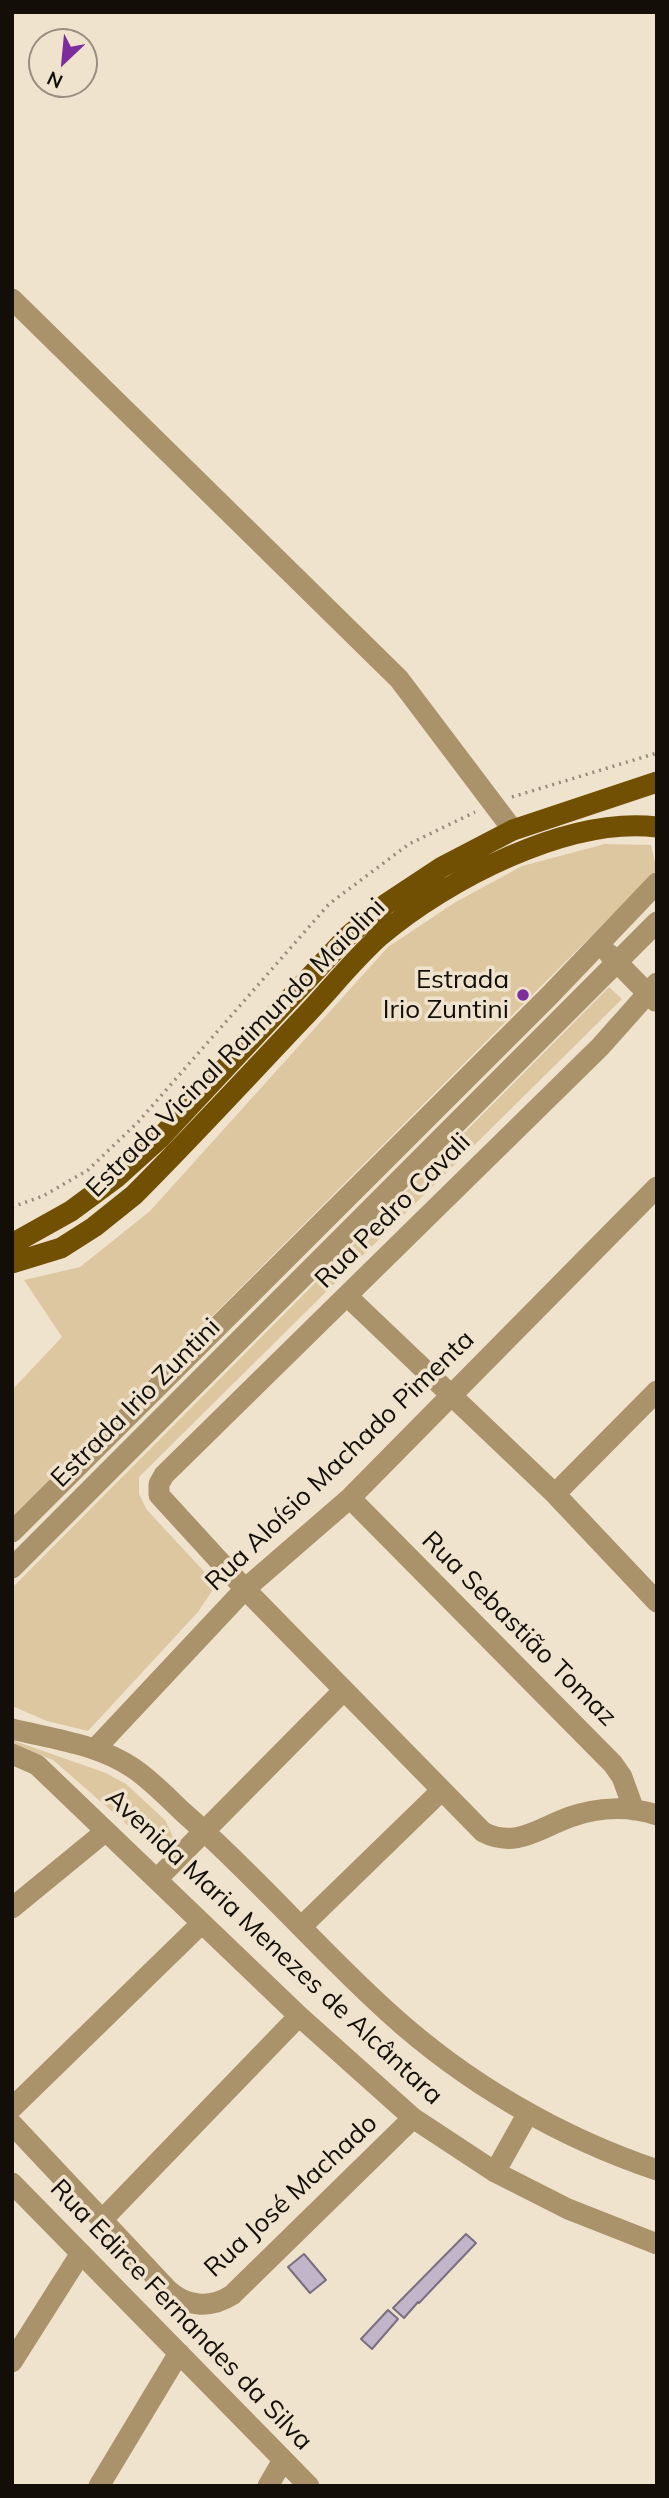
<!DOCTYPE html>
<meta charset="utf-8">
<style>
body{margin:0}
#map{position:relative;width:669px;height:2498px;overflow:hidden;background:#f0e3ce;font-family:Mulish,sans-serif}
canvas{display:block}
.frame{position:absolute;inset:0;border:14px solid #130f08;pointer-events:none}
.north{position:absolute;left:28px;top:28px;width:70px;height:70px;box-sizing:border-box;background:#f0e3ce;border:2px solid #988e7f;border-radius:50%;rotate:206deg;font-size:19px;font-weight:700;line-height:28px;text-align:center;color:#130f08}
.north::after{content:'';display:block;margin:auto;width:24px;height:32px;background:#7c2c9c;clip-path:polygon(50% 0,100% 100%,50% 72%,0 100%)}
</style>
<div id="map">
<canvas width="669" height="2498"></canvas>
<div class="frame"></div>
<div class="north">N</div>
</div>
<script>
const context = document.querySelector('canvas').getContext('2d');
context.lineJoin = 'round';
function paint(path, color) {
  context.fillStyle = color;
  context.fill(path, 'evenodd');
}
function trace(path, color, width, dash) {
  context.strokeStyle = color;
  context.lineWidth = width;
  context.lineCap = dash ? 'butt' : 'round';
  context.setLineDash(dash || []);
  context.stroke(path);
}
function write(font, color, halo, rows, align = 'center') {
  context.font = font + ' Mulish,sans-serif';
  context.lineWidth = 7;
  context.setLineDash([]);
  context.textBaseline = 'middle';
  context.strokeStyle = halo;
  context.fillStyle = color;
  for (const [text, x, y, turn = 0] of rows) {
    context.save();
    context.translate(x, y);
    context.rotate((+turn || 0) * Math.PI / 180);
    context.textAlign = isNaN(turn) ? turn : align;
    if (halo) context.strokeText(text, 0, 0);
    context.fillText(text, 0, 0);
    context.restore();
  }
}
paint(new Path2D(`
 M605,844l46,1 6,25 -645,647v-127l50,-53 -38,-57 56,-13 70,-56 238,-264 66,-44 68,-37z
 M609,987l13,12 -483,478v17l8,16 66,71 -1,10 -14,21 -110,119 -41,-10 -35,-15v-118z
 M12,1740l94,33 20,11 39,36 8,17 -1,6 -8,7 -9,-1 -102,-89 -41,-15z`), '#ddc7a0');
const building = new Path2D(`
 M466,2234l10,9 -57,60 -1,-1 -14,16 -11,-10z
 M304,2254l22,26 -16,13 -22,-26z
 M388,2310l10,9 -26,30 -11,-10z`);
paint(building, '#c2b5c9');
trace(building, '#7a6e81', 2);
trace(new Path2D(`
 M512,797l145,-44
 M12,1207l31,-11 45,-26 50,-48 191,-218 80,-60 66,-32`), '#958c7c', 3.5, [2, 5]);
trace(new Path2D(`
 M12,299l387,380 114,151
 M609,954l46,47
 M657,983l-57,64 -436,428 -5,9v11l86,94 238,243c33,17 56,-4 87,-15 28,-10 59,-11 87,-2
 M347,1296l208,198 102,108
 M555,1494l102,-103
 M350,1498l263,266 9,13 12,33
 M12,1532l538,-537 107,-112
 M12,1568l645,-646
 M12,1729c41,10 85,15 121,39 18,12 35,30 51,45 72,63 134,136 205,200 77,70 170,124 268,157
 M95,1749l150,-160 105,-91 307,-311
 M12,1754l25,11 262,251 114,102 82,54 73,37 89,35
 M157,1879l187,-189
 M12,1908l94,-77
 M302,1926l139,-135
 M12,2108l190,-185
 M12,2124l155,165c19,18 43,20 65,6l181,-177
 M495,2172l33,-59
 M12,2183l297,303
 M102,2220l197,-204
 M12,2362l69,-109
 M99,2486l80,-133
 M268,2486l15,-26`), '#aa936b', 21);
trace(new Path2D(`
 M12,1244l59,-33 46,-34 42,-38 189,-203 38,-32 56,-37 71,-37 144,-48
 M12,1263l49,-15 33,-21 40,-32c58,-58 113,-118 169,-177 26,-27 50,-58 77,-82 66,-56 188,-120 277,-109`), '#715003', 21);
for (const [x, y, r, color] of [
 [523,995,7,"#7c2c9c"]
]) {
  const dot = new Path2D();
  dot.arc(x, y, r, 0, 2 * Math.PI);
  context.fillStyle = color;
  context.fill(dot);
  trace(dot, '#f0e3ce', 2.5);
}
write('26px', '#130f08', '#f0e3ce', [
 ["Estrada",509,980],
 ["Irio Zuntini",509,1010]
], 'right');
write('26px', '#130f08', '#f0e3ce', [
 ["Estrada Vicinal Raimundo Maiolini",236,1048,-45],
 ["Rua Pedro Cavali",393,1211,-45],
 ["Estrada Irio Zuntini",136,1403,-45],
 ["Rua Aloísio Machado Pimenta",340,1461,-44],
 ["Rua Sebastião Tomaz",519,1629,45],
 ["Avenida Maria Menezes de Alcântara",274,1947,43],
 ["Rua José Machado",291,2196,-43],
 ["Rua Edirce Fernandes da Silva",181,2315,46]
]);
</script>
